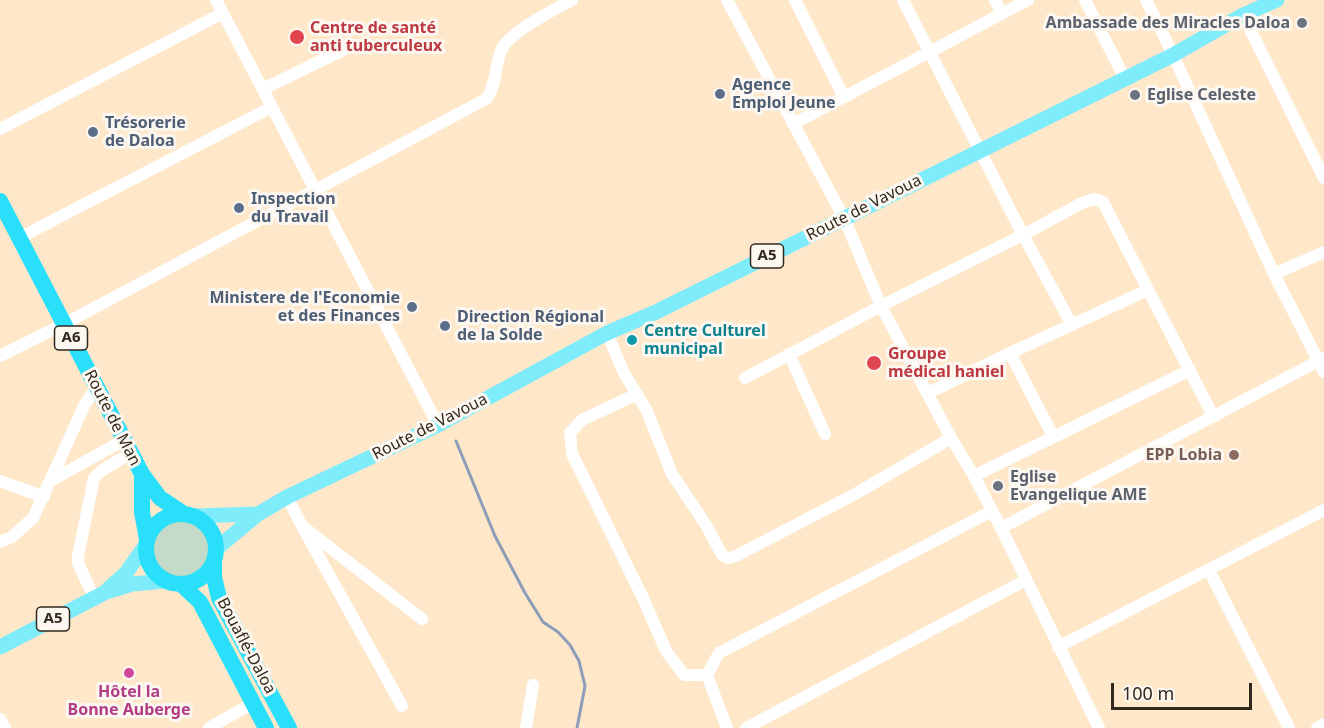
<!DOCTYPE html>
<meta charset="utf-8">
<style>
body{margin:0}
#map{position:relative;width:1324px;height:728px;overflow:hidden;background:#ffe7c9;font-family:"Noto Sans",sans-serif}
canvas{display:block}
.scale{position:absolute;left:1111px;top:683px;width:141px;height:27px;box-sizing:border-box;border:3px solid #32291e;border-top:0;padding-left:8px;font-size:18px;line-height:21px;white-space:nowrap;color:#32291e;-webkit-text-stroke:4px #fcf7f1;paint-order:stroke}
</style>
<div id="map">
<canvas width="1324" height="728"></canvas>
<div class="scale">100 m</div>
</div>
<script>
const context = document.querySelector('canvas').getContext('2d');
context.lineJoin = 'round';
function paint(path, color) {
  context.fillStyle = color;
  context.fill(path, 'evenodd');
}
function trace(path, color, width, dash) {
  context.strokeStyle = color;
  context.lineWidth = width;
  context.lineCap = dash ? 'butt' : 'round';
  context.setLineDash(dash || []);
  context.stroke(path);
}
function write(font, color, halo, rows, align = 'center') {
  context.font = font + ' "Noto Sans",sans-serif';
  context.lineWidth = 6;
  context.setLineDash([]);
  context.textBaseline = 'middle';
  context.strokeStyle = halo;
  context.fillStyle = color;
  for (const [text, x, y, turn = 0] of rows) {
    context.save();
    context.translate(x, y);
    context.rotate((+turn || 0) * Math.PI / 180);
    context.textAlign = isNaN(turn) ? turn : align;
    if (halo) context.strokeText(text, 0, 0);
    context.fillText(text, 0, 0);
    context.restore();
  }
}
paint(new Path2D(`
 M151 549a29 29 0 1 1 58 0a29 29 0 1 1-58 0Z`), '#c5dbca');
trace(new Path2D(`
 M456,441l39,95 30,57 18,29 15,10 12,13 9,16 6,25 -8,42`), '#8c9db8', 3);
trace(new Path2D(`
 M216,0l222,425
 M727,0l117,218 37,88 70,132 23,38 27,52 98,200
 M795,0l49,97
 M903,0l120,235 49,90
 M995,0l7,14
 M1085,0l40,79
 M1146,0l20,40 108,234 50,98
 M1243,15l81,163
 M263,89l80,-39
 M793,124l235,-124
 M0,129l223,-116
 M19,238l253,-131
 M1274,274l50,-22
 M607,333l17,40 23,38 25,63 34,51 16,30 6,3 8,-2 121,-63 94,-55
 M1010,353l43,83
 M789,354l36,80
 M0,356l64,-32 422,-225c10,-11 9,-34 15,-48 6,-18 53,-41 71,-51
 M745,378l136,-72 142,-71 59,-32 12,-4 9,3 110,214
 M928,393l82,-40 138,-63
 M637,394l-55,26 -12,13 2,21 71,144 23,53 18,24h23
 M974,476l216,-106
 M52,480l72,-40
 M0,481l44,16
 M287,497l15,29 120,93
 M302,526l100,180
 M1001,528l323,-170
 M0,542l12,-5 21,-19 52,-114 12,-17
 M1209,570l80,158
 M90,589l-12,-26v-7l16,-78 7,-7 20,-12
 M1058,647l266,-137
 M0,719l5,9
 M209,728l44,-25
 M526,728l7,-43
 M727,728l-20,-53 12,-22 273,-142
 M746,728l280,-148
 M1317,728l7,-4`), '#fff', 12);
trace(new Path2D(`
 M194,516l64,-2
 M216,549l42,-35 29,-17 151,-72 169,-92 49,-21 517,-257 70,-40 34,-15
 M108,589l18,-16 19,-27
 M0,647l106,-55 26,-8 33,-3`), '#7fecfb', 15);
trace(new Path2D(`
 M0,201l142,273 18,24 24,16
 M142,474v38l5,27
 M146 549a35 35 0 1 1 70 0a35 35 0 1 1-70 0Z
 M214,561v16l5,21 70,130
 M182,585l18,17 66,126`), '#2adff9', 16);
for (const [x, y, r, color] of [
 [1302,23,6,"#6b7280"],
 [297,37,8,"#e0444e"],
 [720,94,6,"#5c6f8a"],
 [1135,95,6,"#6b7280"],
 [93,132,6,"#5c6f8a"],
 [239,208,6,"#5c6f8a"],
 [412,307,6,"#5c6f8a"],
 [445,326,6,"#5c6f8a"],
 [632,340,6,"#0f9aa8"],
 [874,363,8,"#e0444e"],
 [1234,455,6,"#8d6e63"],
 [998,486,6,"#6b7280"],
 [129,673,6,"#d1479c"]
]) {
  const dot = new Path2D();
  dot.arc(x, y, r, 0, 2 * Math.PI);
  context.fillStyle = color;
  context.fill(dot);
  trace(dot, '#fcf7f1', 2);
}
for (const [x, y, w] of [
 [767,256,33],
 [71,338,33],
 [53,619,33]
]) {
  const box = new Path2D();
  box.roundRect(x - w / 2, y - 12, w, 24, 4.5);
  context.fillStyle = '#fcf7f1';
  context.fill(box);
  trace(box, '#32291e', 1.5);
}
write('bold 15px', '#32291e', null, [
 ["A5",767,256],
 ["A6",71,338],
 ["A5",53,619]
]);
write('bold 16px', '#5b616d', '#fcf7f1', [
 ["Ambassade des Miracles Daloa",1290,23,"right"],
 ["Eglise Celeste",1147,95],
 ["Eglise",1010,477],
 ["Evangelique AME",1010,495]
], 'left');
write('bold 16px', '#be3a42', '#fcf7f1', [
 ["Centre de santé",310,28],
 ["anti tuberculeux",310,46],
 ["Groupe",888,354],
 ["médical haniel",888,372]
], 'left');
write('bold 16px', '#4e5e75', '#fcf7f1', [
 ["Agence",732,85],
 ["Emploi Jeune",732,103],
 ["Trésorerie",105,123],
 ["de Daloa",105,141],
 ["Inspection",251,199],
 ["du Travail",251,217],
 ["Ministere de l'Economie",400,298,"right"],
 ["et des Finances",400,316,"right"],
 ["Direction Régional",457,317],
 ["de la Solde",457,335]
], 'left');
write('16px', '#32291e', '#fcf7f1', [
 ["Route de Vavoua",864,208,-27],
 ["Route de Man",112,418,63],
 ["Route de Vavoua",430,427,-27],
 ["Bouaflé-Daloa",246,646,62]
]);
write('bold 16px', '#0d838f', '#fcf7f1', [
 ["Centre Culturel",644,331],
 ["municipal",644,349]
], 'left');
write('bold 16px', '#785e54', '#fcf7f1', [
 ["EPP Lobia",1222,455]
], 'right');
write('bold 16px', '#b23c85', '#fcf7f1', [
 ["Hôtel la",129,692],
 ["Bonne Auberge",129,710]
]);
</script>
